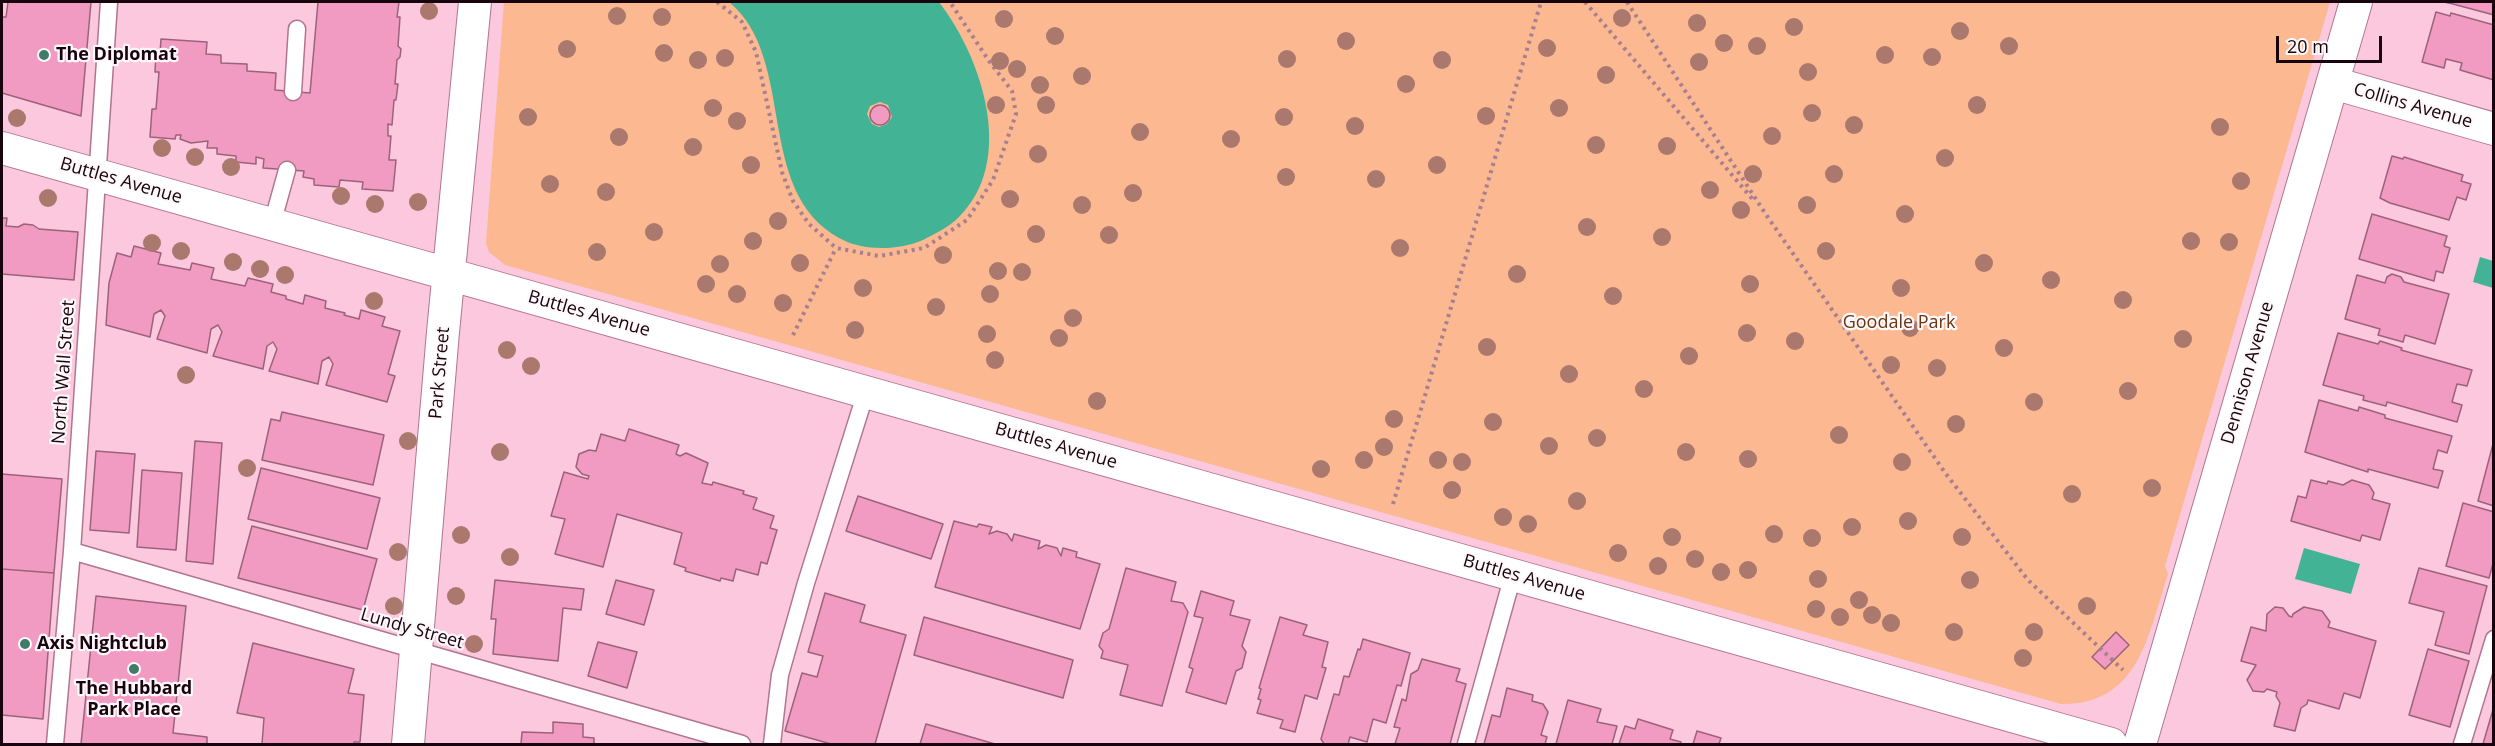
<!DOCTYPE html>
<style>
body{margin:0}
#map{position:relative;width:2495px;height:746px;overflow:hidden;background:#fcc8de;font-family:"Open Sans",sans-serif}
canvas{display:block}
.frame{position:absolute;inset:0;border:3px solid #17040d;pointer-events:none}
.scale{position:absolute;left:2276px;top:36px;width:106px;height:27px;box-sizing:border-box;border:3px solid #17040d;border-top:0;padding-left:8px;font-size:18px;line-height:21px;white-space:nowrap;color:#17040d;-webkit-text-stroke:4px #fff8fb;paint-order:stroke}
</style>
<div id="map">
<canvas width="2495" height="746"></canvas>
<div class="frame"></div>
<div class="scale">20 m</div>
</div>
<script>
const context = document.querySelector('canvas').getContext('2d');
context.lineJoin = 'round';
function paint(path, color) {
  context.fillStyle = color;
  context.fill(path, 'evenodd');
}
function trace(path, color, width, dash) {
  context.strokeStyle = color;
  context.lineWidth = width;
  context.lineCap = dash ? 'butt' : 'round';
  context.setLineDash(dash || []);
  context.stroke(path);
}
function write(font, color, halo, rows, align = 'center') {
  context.font = font + ' "Open Sans",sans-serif';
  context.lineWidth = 4.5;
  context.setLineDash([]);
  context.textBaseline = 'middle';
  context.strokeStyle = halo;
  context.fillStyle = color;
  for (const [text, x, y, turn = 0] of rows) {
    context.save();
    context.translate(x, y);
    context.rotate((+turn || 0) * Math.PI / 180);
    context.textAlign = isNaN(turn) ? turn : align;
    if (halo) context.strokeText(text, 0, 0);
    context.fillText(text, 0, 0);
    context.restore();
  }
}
paint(new Path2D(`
 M504,2h1826l-165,564 3,8c-20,60 -28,131 -107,130l-1556,-439 -16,-13 -3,-9z`), '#fbb891');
paint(new Path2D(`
 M729,2h210c43,56 78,159 19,216 -10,10 -24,16 -35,22 -25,11 -61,11 -84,-2 -86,-48 -41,-179 -110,-236zM880,102l8,3 4,12 -5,7 -8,3 -7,-3 -5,-10 3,-8z
 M2480,257l13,4v27l-20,-6z
 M2304,548l56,16 -9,30 -56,-15z`), '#42b495');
const building = new Path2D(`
 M8,2h83l-10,114 -79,-23v-76h4z
 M318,2h81l-2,15h3l-2,29 3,3 -1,8 -3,3 -2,24h3l-2,16h-2l-2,25 -4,-1v12h3l-2,24h7l-3,31 -31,-2 1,-7 -23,-2 -1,7 -25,-2v-6l-11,-2 1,-6 -41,-3 1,-9 -8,-2v7l-20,-2v-6l-19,-2v-6h-10l1,-7 -17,2 -11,-4 1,-4h-5l-1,4 -25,-2 2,-28h4l3,-37h-4l1,-19h4l1,-14 46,3 -1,12 15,1v8l26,1v7l29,2 -1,17 35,3z
 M2444,2h50v13l-41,-11z
 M2436,12l14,4 1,-3 43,12v55l-34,-10 2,-7 -16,-4 -2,9 -22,-6z
 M870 115a10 10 0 1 1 20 0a10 10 0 1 1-20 0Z
 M2392,156l11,3 1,-2 59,18 -2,6 10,3 -5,16 -9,-3 -8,23 -59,-17 -10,-5z
 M2372,214l75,22 -3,10 6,2 -7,25 -7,-2 -2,10 -75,-22z
 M2,218h5l-1,8 12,1 6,-3 9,1 6,4 39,3 -4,48 -72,-6z
 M134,246l27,7 -3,11 32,6 2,-7 22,5 -3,11 34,7 3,-8 25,6 -2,8 15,4v3l17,5 2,-9 21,6 -1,7 20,5 -1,2 15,4 2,-9 24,7 -3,9 18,5 -12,43 7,2 -8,26 -61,-17 7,-21 -4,-7 -7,4 -4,23 -49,-13 8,-22 -4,-7 -6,4 -4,23 -50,-13 9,-24 -4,-7 -7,4 -4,24 -50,-14 8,-23 -4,-6 -7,4 -4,23 -44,-12 3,-42 8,-30 14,4z
 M2392,274l9,3 3,5 45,12 -14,50 -30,-9 -2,7 -25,-7 2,-6 -35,-10 12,-44 28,8 2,-6z
 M2338,333l40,11 2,-3 22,7 -1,2 71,20 -5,16 -10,-2 -5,18 10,3 -5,17 -70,-20 -1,4 -23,-6 1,-4 -41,-11z
 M2319,400l39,11 1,-4 26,8v3l67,18 -5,17 -9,-3 -5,19 10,2 -5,17 -70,-19v3l-63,-20z
 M282,412l102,23 -11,50 -111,-25 9,-41 9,2z
 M629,429l50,16 -3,9 4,2 6,-3 22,10 -6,20 10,2 1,-3 31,9 -1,3 14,4 -4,11 21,7 -4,12 7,2 -10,34 -6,-2 -3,13 -22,-6 -3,12 -12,-3 -1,3 -35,-10 1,-3 -12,-4 8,-31 -65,-19 -14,53 -48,-13 10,-35 -14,-3 13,-44 24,7 1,-3 -7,-2 -6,-7 3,-13 10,-4 7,1 5,-17 24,7z
 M195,441l27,2 -9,121 -27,-3z
 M2493,444h1v62l-16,-5z
 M96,451l39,3 -6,79 -39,-3z
 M261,468l119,30 -13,51 -119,-30z
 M142,470l40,3 -6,77 -39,-3z
 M2,474l60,5 -8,94 -52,-4z
 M2311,480l16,4 1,-3 15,4 9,-5 17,5 5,8 -2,6 18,5 -10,36 -18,-5 -2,6 -69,-20 7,-25 8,2z
 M858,496l85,28 -12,35 -85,-28z
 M2463,503l31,9v48l-5,18 -43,-12z
 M954,521l23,6 2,-3 13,3 -3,7 8,-3 10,3 5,7 2,-7 26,7 -2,8 8,-4 11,3 4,8 2,-8 14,4 -1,5 24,7 -20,65 -145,-42z
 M252,526l125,33 -14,51 -125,-32z
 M1126,568l50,14 -5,19 12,2 5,9 -26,94 -42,-11 8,-30 -27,-7 2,-7 -4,-5 4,-13 6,-4z
 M2419,568l68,18 -18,68 -34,-9 9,-33 -35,-9z
 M2,569l52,4 -11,146 -41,-4z
 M495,580l89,9 -3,21 -18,-2 -5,53 -65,-7 3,-35h-5z
 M616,580l38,10 -10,35 -38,-11z
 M1201,591l33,10 -4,14 20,5 -8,26 4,6 -4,16 -6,3 -10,33 -40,-12 7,-23 -4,-2 14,-49 -9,-2z
 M825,593l40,12 -5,17 46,13 -31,109h-44l-46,-13 17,-58 15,4 6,-21 -15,-4z
 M96,596l90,10 -13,127 34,4v7h-126z
 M2275,607l8,1 6,8 3,1 1,-3 11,-7 18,4 8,11 -2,5 48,14 -16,57 -16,-5 -5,16 -31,-9 -1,4 -6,4 -6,23 -21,-5 6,-23 -4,-7 1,-4 -10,-3 -3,3 -11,-1 -6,-11 9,-15 -15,-4 10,-34 15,4 1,-17z
 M924,617l149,43 -10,38 -149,-43z
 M1280,617l27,8 -4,10 25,7 -6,25 4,1 -9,31 -12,-4 -10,37 -15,-4 3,-8 -26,-7 4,-13 -3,-1 3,-10 -2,-1z
 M2116,632l13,13 -24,24 -13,-12z
 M1363,639l47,14 -9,33 -4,-1 -11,38 -13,-4 -6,23 -17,-5 -2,7h-24l-3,-5 13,-45 5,1 5,-19 5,1 9,-28 2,1z
 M598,642l39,10 -10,36 -39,-12z
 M253,643l101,26 -6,24 16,2 -4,47h-6v2h-92l2,-26 -27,-5z
 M2428,649l41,12 -19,66 -41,-12z
 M1422,659l38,10 -4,12 10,3 -16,60h-55l5,-16 -6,-1 8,-28 4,2 5,-27 7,-4z
 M1507,688l26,7 -1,6 11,3 5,8 -7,23 6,2 -2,7h-61l8,-29 8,2z
 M1568,700l33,9 -4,13 20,4 -5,18h-56z
 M2494,706v38h-11z
 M1638,719l35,11 -3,9 11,3 -1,2h-61l6,-18 10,3z
 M553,722l30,2v13l11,1v6h-73l1,-12 31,1z
 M926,724l69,20h-75z
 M1697,731l24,7 -2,6h-26z`);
paint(building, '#f29bc2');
trace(building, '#9c627c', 1.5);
const lane = new Path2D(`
 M293,92l4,-63
 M272,224l15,-54
 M72,551l670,193
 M55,744l17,-193 37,-549
 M772,744l8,-69 26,-92 60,-191
 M1466,744l47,-169
 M2462,744l32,-105`);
const street = new Path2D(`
 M2333,83l161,46
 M2,148l2109,596
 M408,744l35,-412 32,-330
 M2140,744l216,-742`);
trace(lane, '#b17590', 19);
trace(street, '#b17590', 34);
trace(new Path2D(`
 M717,2l25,20 14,30 26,120 11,29 16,23 27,24 43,8 45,-8 43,-28 26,-40 23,-66 -4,-23 -23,-30 -39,-59
 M1585,2l170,200
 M1627,2l140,214 179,258 82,106 95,90
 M793,335l43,-87
 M1393,504l148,-502`), '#a67f90', 4, [3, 4.5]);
trace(lane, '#fff', 16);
trace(street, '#fff', 32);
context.fillStyle = '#ab786e';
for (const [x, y] of [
 [429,11],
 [617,16],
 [662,17],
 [1622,18],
 [1004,19],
 [1697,23],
 [1794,27],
 [1960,31],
 [1055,36],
 [1346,41],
 [1724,43],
 [1757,46],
 [2009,46],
 [1547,48],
 [567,49],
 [664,53],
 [1885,55],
 [1932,57],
 [725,58],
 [1287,59],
 [698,60],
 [1442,60],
 [1000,61],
 [1699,62],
 [1017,69],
 [1808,72],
 [1606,75],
 [1082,76],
 [1406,84],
 [1040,85],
 [996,105],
 [1046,105],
 [1977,105],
 [713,108],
 [1559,108],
 [1812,113],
 [1486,116],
 [528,117],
 [1284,117],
 [17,118],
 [737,121],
 [1854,125],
 [1355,126],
 [2220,127],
 [1140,132],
 [1772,136],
 [619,137],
 [1231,139],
 [1596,145],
 [1667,146],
 [693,147],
 [162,148],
 [1038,154],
 [195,157],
 [1945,158],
 [751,165],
 [1437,165],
 [231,167],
 [1753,174],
 [1834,174],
 [1286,177],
 [1376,179],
 [2241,181],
 [550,184],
 [1710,190],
 [606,192],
 [1133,193],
 [341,196],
 [48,198],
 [1010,199],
 [418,202],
 [375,204],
 [1082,205],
 [1807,205],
 [1741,210],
 [1905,214],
 [778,221],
 [1587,227],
 [654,232],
 [1036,234],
 [1109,235],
 [1662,237],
 [753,241],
 [2191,241],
 [2229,242],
 [152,243],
 [1400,248],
 [181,251],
 [1826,251],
 [597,252],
 [943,255],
 [233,262],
 [800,263],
 [1984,263],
 [720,264],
 [260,269],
 [998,271],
 [1022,272],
 [1517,274],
 [285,275],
 [2051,280],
 [706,284],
 [1750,284],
 [863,288],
 [1901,288],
 [737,294],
 [990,294],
 [1613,296],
 [2123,300],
 [374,301],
 [783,303],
 [936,307],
 [1073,318],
 [1910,328],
 [855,330],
 [1747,333],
 [987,334],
 [1059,338],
 [2183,339],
 [1795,341],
 [1487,347],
 [2004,348],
 [507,350],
 [1689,356],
 [995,360],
 [1891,365],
 [531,366],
 [1937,368],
 [1569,374],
 [186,375],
 [1644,389],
 [2128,391],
 [1097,401],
 [2034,402],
 [1394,419],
 [1493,422],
 [1956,424],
 [1839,435],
 [1597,438],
 [408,441],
 [1549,446],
 [1384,447],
 [500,452],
 [1686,452],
 [1748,459],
 [1364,460],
 [1438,460],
 [1462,462],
 [1902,462],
 [247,468],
 [1321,469],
 [2152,488],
 [1452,490],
 [2072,494],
 [1577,501],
 [1503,517],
 [1908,521],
 [1528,524],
 [1852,527],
 [1774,534],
 [461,535],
 [1672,537],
 [1962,537],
 [1812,538],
 [398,552],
 [1618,553],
 [510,557],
 [1695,559],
 [1658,566],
 [1748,570],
 [1721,572],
 [1818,579],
 [1970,580],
 [456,596],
 [1859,600],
 [394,606],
 [2087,606],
 [1816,609],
 [1872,615],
 [1840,617],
 [1891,623],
 [1954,632],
 [2034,632],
 [474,644],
 [2023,658]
]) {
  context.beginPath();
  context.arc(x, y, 9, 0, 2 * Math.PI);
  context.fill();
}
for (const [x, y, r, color] of [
 [44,55,6,"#3e7c69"],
 [25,644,6,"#3e7c69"],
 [134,669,6,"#3e7c69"]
]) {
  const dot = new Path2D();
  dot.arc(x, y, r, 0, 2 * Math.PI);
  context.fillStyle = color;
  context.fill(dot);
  trace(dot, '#fff8fb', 2);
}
write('bold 18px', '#17040d', '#fff8fb', [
 ["The Diplomat",56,55],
 ["Axis Nightclub",37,644],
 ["The Hubbard",134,689,"center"],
 ["Park Place",134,710,"center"]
], 'left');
write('18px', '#17040d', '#fff8fb', [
 ["Collins Avenue",2413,106,16],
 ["Buttles Avenue",121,181,16],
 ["Buttles Avenue",589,314,16],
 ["North Wall Street",64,372,-86],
 ["Park Street",440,373,-85],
 ["Dennison Avenue",2248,373,-74],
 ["Buttles Avenue",1056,446,16],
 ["Buttles Avenue",1524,578,16],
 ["Lundy Street",412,629,16]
]);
write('18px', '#683613', '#fff8fb', [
 ["Goodale Park",1899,323]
]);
</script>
